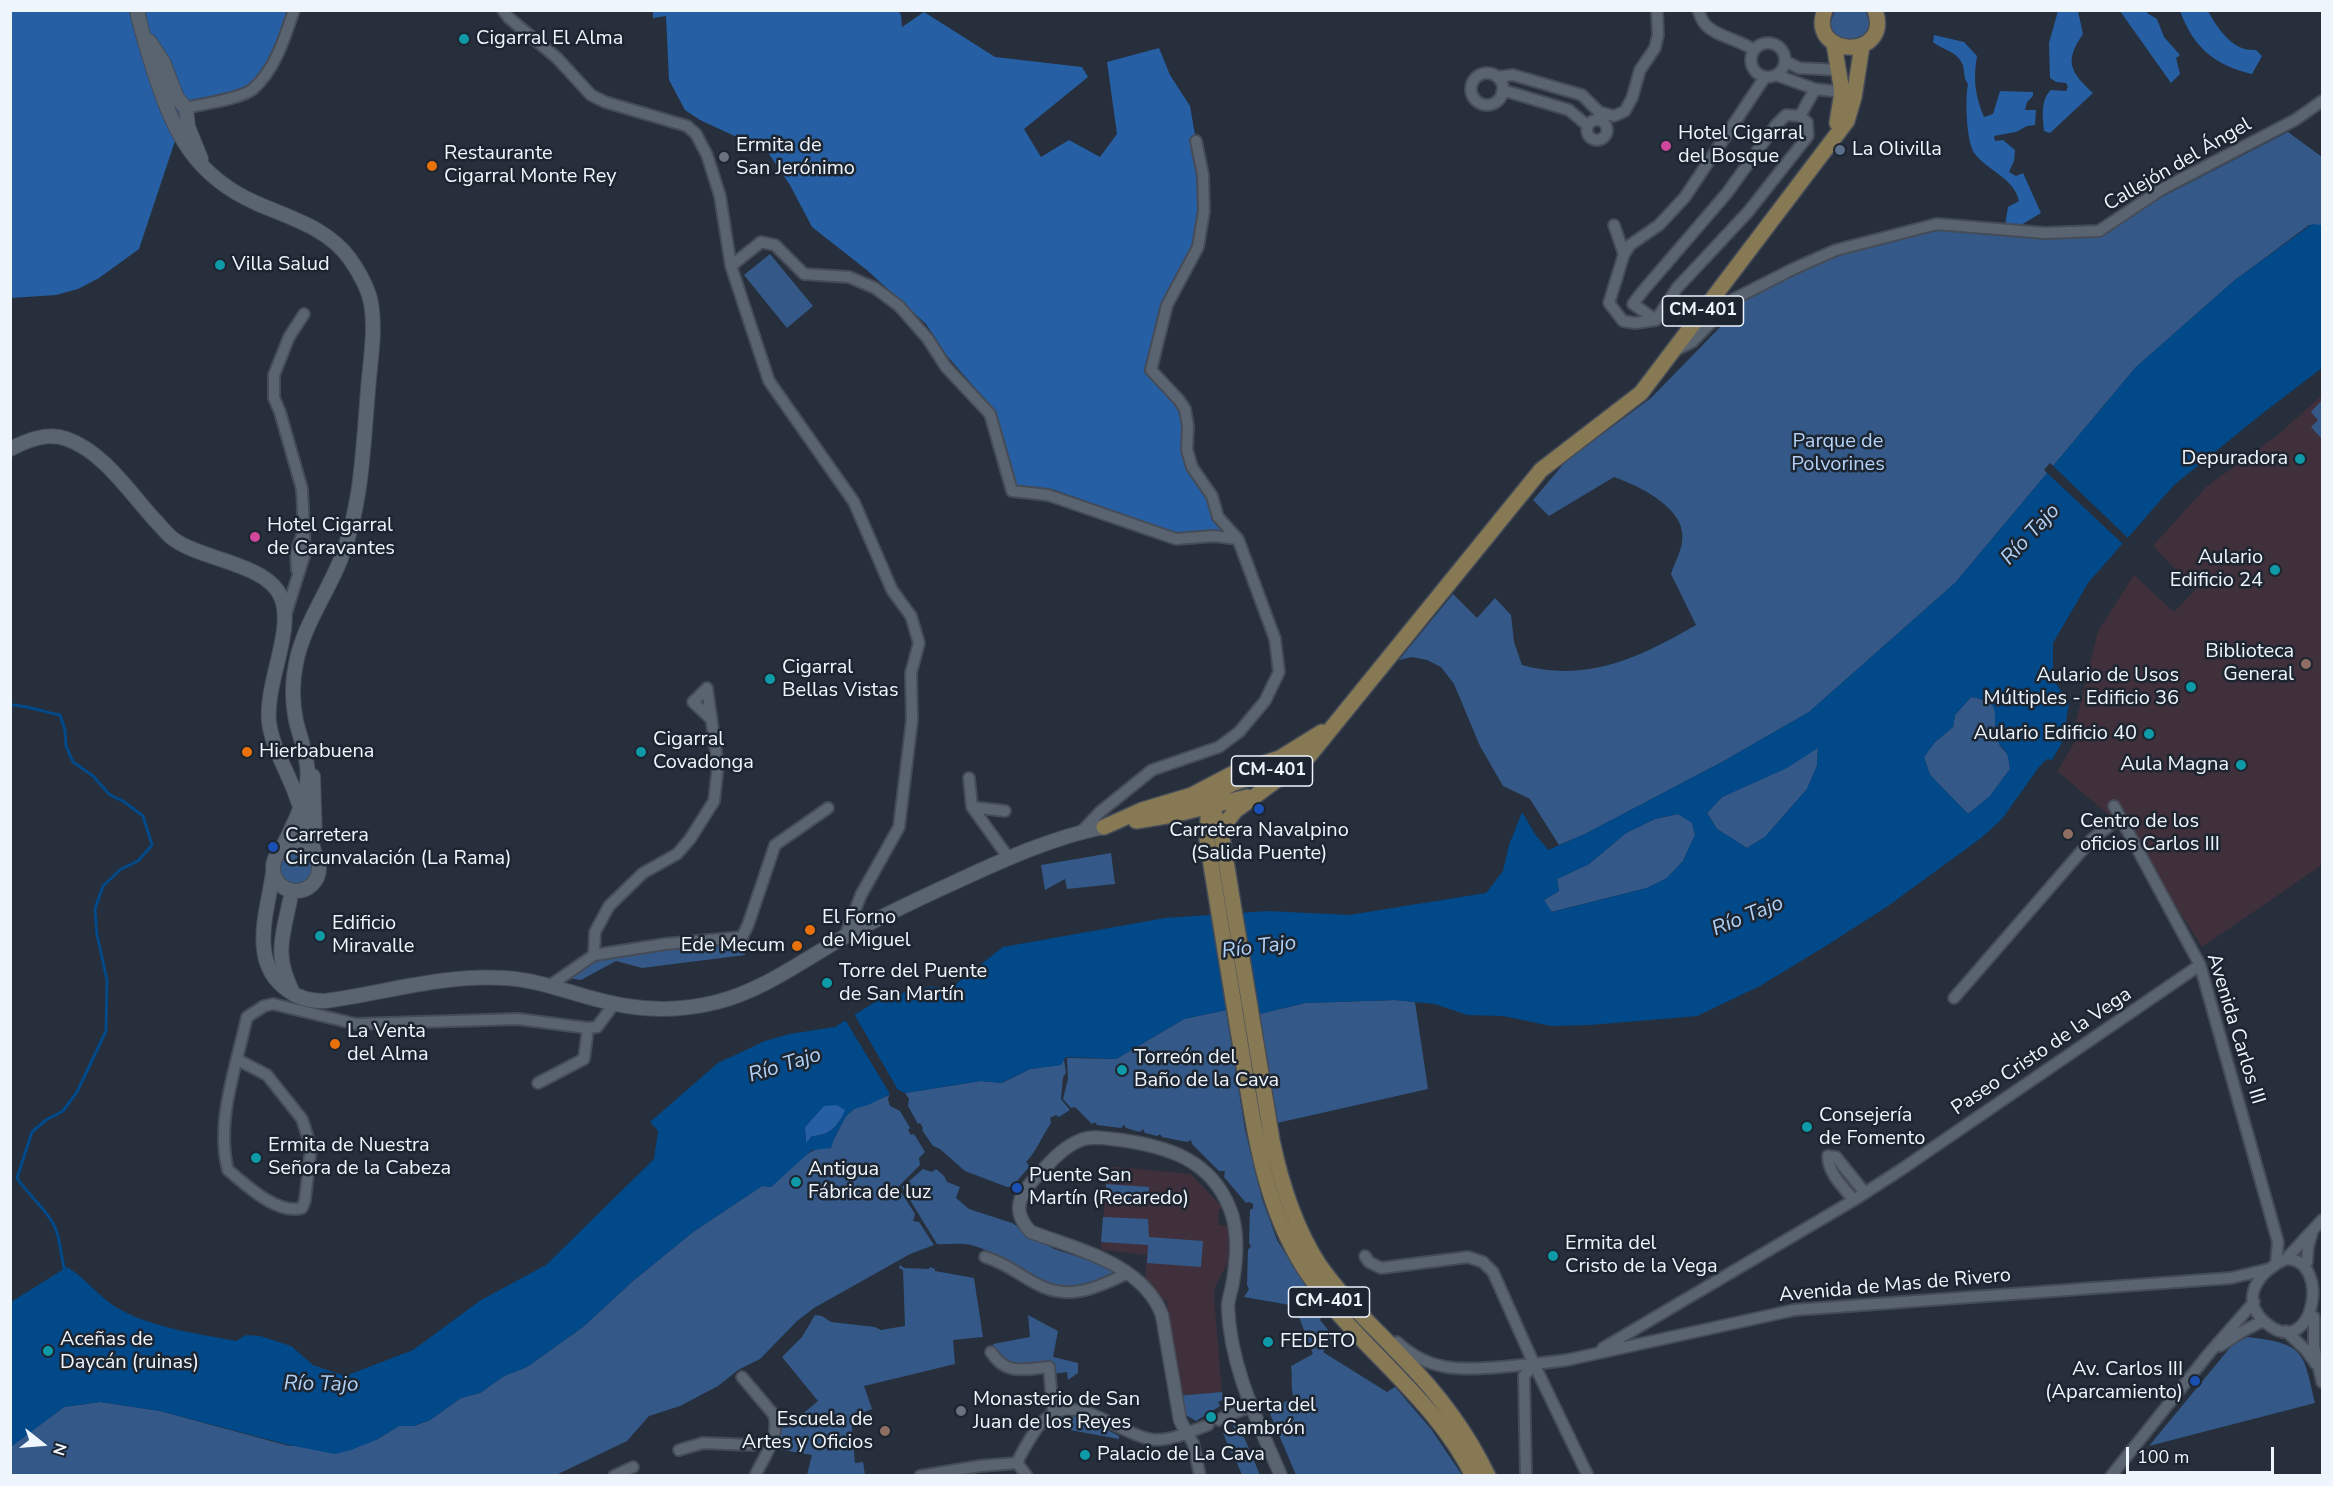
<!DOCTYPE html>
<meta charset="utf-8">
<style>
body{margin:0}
#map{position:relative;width:2333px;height:1486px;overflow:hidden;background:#262f3b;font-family:"Nunito Sans",sans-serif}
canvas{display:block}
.frame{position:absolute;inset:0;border:12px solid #eff5fd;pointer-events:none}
.north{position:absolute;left:12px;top:1414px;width:60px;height:60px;-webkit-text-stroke:4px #1c2530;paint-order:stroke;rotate:107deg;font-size:16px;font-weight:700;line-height:24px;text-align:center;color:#eff5fd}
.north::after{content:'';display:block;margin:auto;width:21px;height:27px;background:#eff5fd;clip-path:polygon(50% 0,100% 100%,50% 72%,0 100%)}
.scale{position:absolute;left:2126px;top:1447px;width:148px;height:27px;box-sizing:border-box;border:3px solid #eff5fd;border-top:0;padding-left:8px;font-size:18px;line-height:21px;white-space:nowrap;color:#eff5fd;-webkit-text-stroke:4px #1c2530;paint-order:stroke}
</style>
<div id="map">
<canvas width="2333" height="1486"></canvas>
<div class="frame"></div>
<div class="north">N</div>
<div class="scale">100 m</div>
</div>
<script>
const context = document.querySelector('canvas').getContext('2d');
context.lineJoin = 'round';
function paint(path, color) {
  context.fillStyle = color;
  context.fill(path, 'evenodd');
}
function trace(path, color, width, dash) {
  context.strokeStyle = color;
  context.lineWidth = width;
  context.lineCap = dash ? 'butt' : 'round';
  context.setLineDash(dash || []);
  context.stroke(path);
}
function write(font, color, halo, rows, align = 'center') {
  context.font = font + ' "Nunito Sans",sans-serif';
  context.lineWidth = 5;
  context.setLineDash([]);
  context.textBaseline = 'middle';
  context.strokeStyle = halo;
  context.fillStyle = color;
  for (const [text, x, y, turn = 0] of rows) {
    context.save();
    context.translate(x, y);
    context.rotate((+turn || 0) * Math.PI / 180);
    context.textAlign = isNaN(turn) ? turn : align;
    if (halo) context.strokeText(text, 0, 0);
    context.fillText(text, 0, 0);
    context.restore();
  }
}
paint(new Path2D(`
 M2322,395v470l-120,82 -32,-50 -9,6 -51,-87 -53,-45 18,-29 -7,-6 7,-10 23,-95 36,-56 40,37 21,-22 -42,-44 53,-59 73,-53z
 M1107,1166l84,8 31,33 -3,3 -1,15 10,1v36l-13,25 -1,11 8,94 -46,4 -9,-95 -4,-1 -18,-22 2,-23 -46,-5z`), '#40303b');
paint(new Path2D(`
 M1865,10l5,14c-6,23 -35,23 -40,-1l5,-12z
 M2288,132l34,25v68h-13l-74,55 -99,87 -181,216 -146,129 -87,50 -137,72 -26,11 -29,-46 -27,-13 -23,-40 -26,-62 -13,-17 -14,-7 -15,-3 -13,3 54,-66 24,24 18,-20 16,17 3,27 8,23c65,18 119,-8 174,-40l-25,-51c3,-10 9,-20 11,-31 7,-34 -43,-57 -68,-66l-65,39 -16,-16 33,-39 85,-63 75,-77 -1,-3 19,-17 96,-49 107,-23 106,9 49,-4 60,-37z
 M770,254l43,52 -26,22 -43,-53z
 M2322,400v39l-11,-12 7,-7 -7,-8z
 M1971,697c37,6 19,20 28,46 1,5 6,7 8,11 2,4 2,11 3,15l-20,27 -22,18 -38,-39 -6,-18 11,-15 18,-15 2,-12z
 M1818,747l-1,19 -10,23 -42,48 -18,11 -30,-19 -10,-16 15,-16 64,-29z
 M1678,814l14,8 3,13 -12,26 -16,17 -20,10 -96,24 -7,-12 15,-9 -2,-12 32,-15 37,-31 29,-14z
 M278 869a18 18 0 1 1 36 0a18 18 0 1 1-36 0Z
 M1111,853l4,31 -48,5 -2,-10 -20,11 -4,-25z
 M744,942l1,13 -103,13 -26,-7 -35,19 -13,-2 30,-19 20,-5z
 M1395,1000l20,2 13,87 -151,34 -18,-109 46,-11z
 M1226,1010l19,120 17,69 15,41 23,37 26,32 -6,11 13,16 -10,16 64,40 8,-5 36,42 31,46h-166l-28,-66 26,-11c-4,-11 -1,-20 -3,-32l22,-12 -17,-45 -6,-4 -46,-8 5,-8 -2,-4 1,-35 3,-4 -2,-3 1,-33 3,-2v-4l-4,-2 -3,1 -22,-26 1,-6h-6l-27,-27 -1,-4 -4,2 -25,-5 -2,-3 -3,2 -12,-3 -2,-4 -3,3 -14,-4 -2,-3 -3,3 -24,-3 -2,-3 -3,2 -17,-17 -4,1 -8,-9 5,-20 -1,-21 49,1 68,-40z
 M1064,1060l2,13 -3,4 -2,22 9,11 -11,7 -3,-2 -6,3 1,5c-9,13 -15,29 -25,39l4,4 -18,21h-5l-42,-16 -25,-22 -7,-3 -11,-16 1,-2 -3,-5 -2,1 -10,-18 1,-7 -4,-6 76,-12 21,2 28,-14 30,-4z
 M890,1095l-2,4 2,7 10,5 10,17 -2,2 3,5 3,-1 11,18 -6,6 1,7 -22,22 17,27 -2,7 6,1 15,23 -24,9 -96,54 -17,13 -37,38 -22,11 -20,16 -38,20 -31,10 -22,25 -71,34h-545l-1,-28 54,-40 36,-5 60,9 129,35 87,-6 23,-14h15l16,-6 31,-22 19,-5 24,-17 23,-9 56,-40 50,-46 60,-49 69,-46 9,1 33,-31 30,-17 12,-23 8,-7z
 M923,1169l9,3 4,-3 8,7 3,6 13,5 -4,11 13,11 43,14 42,26 53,17 8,6c-8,5 -16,11 -25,14 -44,11 -76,-29 -116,-40 -11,-4 -25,-1 -37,-2l-35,-57z
 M1106,1184l43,3 -1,17 -43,-3z
 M1103,1217l45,2 1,18 54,4 -2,26 -54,-4 1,-18 -47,-3z
 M900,1265l4,3 25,1 1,-2 5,2v2l39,7 9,59 -30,3 2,24 -91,22 8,23 -21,8 4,46 8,-1 2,13h-58l5,-20 -35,-6 6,-30 2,2 8,1 25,-21 -36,-44 20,-20 13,-22 7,1 9,6 44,5 6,3 24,-4 -2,-56 -4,-2z
 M1028,1315l30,16 -5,26 25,6v10l-10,7 -1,-8 -15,2 -1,-13 -40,5 -16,-15 -2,-7 37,-7z
 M2248,1337c57,7 55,14 67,66l-166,43 84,-102z
 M1222,1392l1,8 -5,2 2,4 -24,15 -12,-7 -8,-18z
 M1063,1415l22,3 34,18v3l-71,-13 4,-6z
 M1238,1423l22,52h-18l-7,-17 3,-4 -7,-1 -8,-20 11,-4 -1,-4z`), '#345988');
paint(new Path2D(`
 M653,10h245l3,5 1,12 22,-15 71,45 87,10 6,10 -64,52 17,28 28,-17 31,17 17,-23 -10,-72 52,-14 11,27 20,31 12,69 -5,72 -31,58 -16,65 29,31 7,49 37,76 -3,5 -41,3 -127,-45 -37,-3 -17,-65 -8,-16 -42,-48 -22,-33 -58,-53 -56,-44 -22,-42 -23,-34 -67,-31 -15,-10 -16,-30 -3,-64 -13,2z
 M11,11h283l-15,44 -26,35 -67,18 -47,141 -40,29 -21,11 -22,6 -45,3z
 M2058,11h20l5,23c-19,27 -13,38 10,59l-43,40 -6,-2c-1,-13 -4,-31 7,-41l15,1 2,-4 -2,-4 -10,-1 -6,-4 -1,-35z
 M2120,11h27v2l10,6 7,18 16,18 -4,3 4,16 -9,9z
 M2180,11h28c10,18 25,41 48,39l6,6 -10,18c-38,-9 -58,-26 -72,-63z
 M1934,35l30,7 13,14c-4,23 -2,40 7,61l9,-3 7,-23 33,1v4l-6,6 -2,8h11l-1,15 -8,1 -11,6 -22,4 1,5 8,-1 12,10 -1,11 -5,11 7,4 7,-3 18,40 -20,12h-16l3,-18 11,-6c-5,-23 -31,-30 -44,-47 -9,-11 -10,-56 -7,-70 -5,-7 -3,-11 -5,-18 -4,-14 -20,-16 -30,-24z
 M824,1105h13l9,5c-8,16 -17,26 -34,26l-6,8 -1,-17z`), '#265fa3');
paint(new Path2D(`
 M2312,224l10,1v143l-59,45 -89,72 -86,98 -35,60v36l16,24 -3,19 -8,12 6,5 -12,21 -5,-1 -8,8 -37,52 -21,19 -93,68 -59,38 -69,42 -63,30 -107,9 -39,1 -48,-10 -36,-1 -32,-11 -40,-4 -90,3 -46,11 -33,-4 -42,9 -68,40 -50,-2 -5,8 -31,4 -29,14 -20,-2 -76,12 -6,-3 -31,15 -14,4 -8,7 -12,23 -3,9 -19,2 -41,37 -9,-1 -69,46 -60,49 -50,46 -56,40 -23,9 -24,17 -19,5 -31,22 -16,6h-15l-23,14 -25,10 -16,4 -46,-9 -129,-34 -60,-9 -36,5 -53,40v-145l56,-35c20,12 33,32 54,43 33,18 78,24 115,31l10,-6 14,1 31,10 22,19 32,11 68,-26 68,-50 65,-35 108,-106 4,-28 -8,-9 68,-59 47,-22 24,-7 46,-7 48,-30 45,-10h24l51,-40 162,-29 103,-7 81,4 137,-22 17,-22 6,-26 13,-33 13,22 13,16 37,-16 137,-72 87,-50 146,-129 181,-216 99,-87zM1971,697c34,5 20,16 26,41 1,8 8,10 10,16 2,4 2,11 3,15l-20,27 -22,18 -38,-39 -6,-18 11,-15 18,-15 2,-12zM1818,748l-1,18 -10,23 -42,48 -18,11 -30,-19 -10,-16 15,-16 65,-29zM1678,814l14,9 3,12 -12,26 -16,17 -20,10 -95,24 -8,-12 15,-9 -2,-12 32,-15 37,-31 29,-14zM837,1105l8,5c-6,16 -16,26 -33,26l-6,7 -1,-16 19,-21z`), '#02498a');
paint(new Path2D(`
 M2050,463l80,77 -5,6 -81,-76z
 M853,1012l45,78 9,5 -8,-2 -11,6 2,-5 -46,-76z`), '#262f3b');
trace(new Path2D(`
 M10,705c18,0 33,7 50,10l5,15 1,16 7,16 20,14 17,19 13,6 20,15 9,29 -14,16 -17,8 -18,17 -8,23 2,26 10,45 -1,51 -29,61 -14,19 -17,9 -14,12 -15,46c11,17 35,36 40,55 4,12 4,25 8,38`), '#02498a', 3);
const minor = new Path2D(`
 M503,10l6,8 48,40 34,37 14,7 82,24 9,8 11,21 13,41 11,70 38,115 85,121 38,88 19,26 8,27 -8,30 1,47 -13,107 -38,68 -16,41
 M1698,10c2,5 4,11 7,14 8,11 35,16 49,26
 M1751 60a17 17 0 1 1 34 0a17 17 0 1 1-34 0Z
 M1785,61l14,7 39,2
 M1471 89a16 16 0 1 1 32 0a16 16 0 1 1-32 0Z
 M1776,75l39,14 27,3
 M1497,77l16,-2 69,20 17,17 15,4 11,-5 7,-13 8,-28 15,-22 3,-13 -1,-25
 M1765,77l-80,120 -26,28 -29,20 -6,9 -15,49 14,18 12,2 21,-3 21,-32 71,-76 60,-76 -1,-14 -7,-6 15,-27
 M1502,92h7l60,18 19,16
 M186,108c16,-4 55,-9 67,-19 22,-19 32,-52 41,-79
 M1587 130a10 10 0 1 1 20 0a10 10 0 1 1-20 0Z
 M1614,225l10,29
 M731,266l30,-24 14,3 29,29 45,3 26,11 24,18 29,33 18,28 44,47 22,77 36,4 128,44 38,-3 24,3
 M1656,320l-23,-16 9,-12 85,-99 49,-68 10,-10 14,1
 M1676,350l16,-8 42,-43 59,-30 43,-19 101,-26 108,9 54,-2 63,-42 133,-69 27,-19
 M297,570l-1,-17 6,-18
 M285,617l20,-64 -3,-64 -22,-77 -6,-14v-23l15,-38 15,-23
 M969,778l3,29 36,50
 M2114,806l86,159 78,277 -2,22
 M972,807l33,4
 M1082,831l18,-19 52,-42 67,-23 20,-15 26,-31 14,-29 -4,-33 -37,-100 -20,-22 -6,-21 -20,-29 -5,-17 1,-24 -3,-17 -6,-9 -28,-30 16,-65 31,-58 6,-36 -1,-36 -7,-34
 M594,955l1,-23 14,-26 34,-33 34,-19 13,-15 24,-38 4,-35 -11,-78 -14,14 17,16
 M549,986l45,-31 71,-11 77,-7 6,-12 27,-80 53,-37
 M1954,998l138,-159 28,-21
 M238,1060l29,15 35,44 9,28 -6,53 -3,8c-25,7 -56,-23 -74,-38 -13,-48 9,-106 19,-153l17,-11 9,-2 83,20 162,-5 70,9 9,-1 17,-23
 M538,1083l46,-24 4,-31
 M1854,1200c-11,-13 -26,-27 -26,-44l8,1 29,36
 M1365,1256l4,6 12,6 87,-11 15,5 10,10 41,92 54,112
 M985,1257c24,7 37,21 58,30 31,13 57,-1 85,-14
 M2286,1259c47,0 27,104 -20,64 -29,-24 -6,-53 20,-64z
 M2286,1259l36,-39
 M2307,1262l1,-15 4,-14
 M2314,1317v29l8,36
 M2286,1331l20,19 10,14
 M1397,1342c32,30 63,28 104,25 22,-2 44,-4 66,-7l227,-50 437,-32 38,-9
 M2220,1346l23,-15 20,-10
 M1603,1348l251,-148 45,-29 301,-206
 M991,1352c15,24 33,17 58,15l4,45
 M742,1377l32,38c6,23 -10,41 -19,61
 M1234,1413l17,-6
 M1219,1420l7,-4
 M1186,1432l7,11 7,33
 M679,1450l24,-7 50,2
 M1017,1463c5,-12 11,-21 18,-32 33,-49 75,0 115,8 18,4 41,-8 58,-14
 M1017,1463l10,13
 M614,1476l19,-9
 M920,1476l60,-10 37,-3
 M1526,1476l-2,-100 10,-12
 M2111,1476l99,-124 44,-50`);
const tertiary = new Path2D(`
 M1186,1432l-6,-12 -18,-105c-19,-51 -85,-66 -131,-83 -23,-24 -9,-41 11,-61 11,-12 23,-25 39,-31 12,-5 28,-1 40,0 48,7 90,20 109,69 9,22 7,48 3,72 -1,8 -5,18 -5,26 2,60 30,115 53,169`);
const secondary = new Path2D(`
 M137,10c4,21 11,41 17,61 19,61 41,105 102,132 34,15 72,25 94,56 9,13 18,29 21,44 5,28 -1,59 -3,87 -5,58 -6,117 -28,171 -14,34 -37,66 -44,102 -4,19 -4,39 0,58 5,20 14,41 11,62 -3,23 -16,46 -26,67
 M149,41l14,21 14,36 9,10 2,19 13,32
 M10,449c18,-9 37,-17 57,-10 36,13 61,51 86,79 6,6 12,14 19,20 28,22 95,25 109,59 14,32 -16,86 -12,125 3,24 16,45 25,68 8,21 15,43 21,64
 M313,776l2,62
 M273 868a23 23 0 1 1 46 0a23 23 0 1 1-46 0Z
 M273,873c-6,40 -25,91 16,118 11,8 22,10 36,10 60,-8 118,-27 179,-23 42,2 81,22 123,28 29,5 62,3 90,-4 47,-12 88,-43 129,-66 34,-19 70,-36 105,-52 50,-23 99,-46 153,-57
 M290,900c-8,39 -16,55 3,93`);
const primary = new Path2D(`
 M1825,10c-19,48 68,51 50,0
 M1834,44l8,48 -5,31
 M1291,760c-25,16 -60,19 -82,37l-2,43c11,67 22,134 33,202 13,78 21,158 64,226 48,76 129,126 169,208
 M1192,795l23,20 7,22 50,303c9,43 22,85 46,123 24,35 56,64 85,95 34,34 64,74 85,118
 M1136,821l37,-6 74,-18
 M1104,827l38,-17 50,-15 42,-22 46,-15 42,-26
 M1222,837l4,-14 9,-12 74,-55 232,-286 100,-77 206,-272 7,-24 8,-51`);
trace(minor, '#454c57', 14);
trace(tertiary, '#454c57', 15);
trace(secondary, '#454c57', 16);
trace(primary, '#454c57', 18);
trace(minor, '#5a6471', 10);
trace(tertiary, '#5a6471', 12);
trace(secondary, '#5a6471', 14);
trace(primary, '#887955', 15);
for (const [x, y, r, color] of [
 [464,39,6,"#0f9aa8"],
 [1666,146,6,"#d1479c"],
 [1840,150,6,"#5c6f8a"],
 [724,157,6,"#6b7280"],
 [432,166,6,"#e8710a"],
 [220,265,6,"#0f9aa8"],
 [2300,459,6,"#0f9aa8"],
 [255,537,6,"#d1479c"],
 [2275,570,6,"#0f9aa8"],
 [2306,664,6,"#8d6e63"],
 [770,679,6,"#0f9aa8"],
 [2191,687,6,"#0f9aa8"],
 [2149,734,6,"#0f9aa8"],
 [247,752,6,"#e8710a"],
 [641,752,6,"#0f9aa8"],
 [2241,765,6,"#0f9aa8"],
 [1259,809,6,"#1a4fb4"],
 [2068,834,6,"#8d6e63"],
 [273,847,6,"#1a4fb4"],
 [810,930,6,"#e8710a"],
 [320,936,6,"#0f9aa8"],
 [797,946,6,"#e8710a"],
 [827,983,6,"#0f9aa8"],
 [335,1044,6,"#e8710a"],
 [1122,1070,6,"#0f9aa8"],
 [1807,1127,6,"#0f9aa8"],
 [256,1158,6,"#0f9aa8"],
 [796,1182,6,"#0f9aa8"],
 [1017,1188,6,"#1a4fb4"],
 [1553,1256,6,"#0f9aa8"],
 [1268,1342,6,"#0f9aa8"],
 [48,1351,6,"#0f9aa8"],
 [2195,1381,6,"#1a4fb4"],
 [961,1411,6,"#6b7280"],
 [1211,1417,6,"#0f9aa8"],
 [885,1431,6,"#8d6e63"],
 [1085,1455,6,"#0f9aa8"]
]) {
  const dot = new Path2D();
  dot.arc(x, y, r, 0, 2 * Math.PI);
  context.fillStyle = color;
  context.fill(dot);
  trace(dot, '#1c2530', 2);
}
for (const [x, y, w] of [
 [1703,311,81],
 [1272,771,81],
 [1329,1302,81]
]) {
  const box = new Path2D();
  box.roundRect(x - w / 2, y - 15, w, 30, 4.5);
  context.fillStyle = '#1c2530';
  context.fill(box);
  trace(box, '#eff5fd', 1.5);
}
write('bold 18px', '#eff5fd', null, [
 ["CM-401",1703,311],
 ["CM-401",1272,771],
 ["CM-401",1329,1302]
]);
write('20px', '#eff5fd', '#1c2530', [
 ["Cigarral El Alma",476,39],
 ["Hotel Cigarral",1678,134],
 ["del Bosque",1678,157],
 ["Ermita de",736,146],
 ["San Jerónimo",736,169],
 ["La Olivilla",1852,150],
 ["Restaurante",444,154],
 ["Cigarral Monte Rey",444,177],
 ["Villa Salud",232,265],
 ["Depuradora",2288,459,"right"],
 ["Hotel Cigarral",267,526],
 ["de Caravantes",267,549],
 ["Aulario",2263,558,"right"],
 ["Edificio 24",2263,581,"right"],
 ["Biblioteca",2294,652,"right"],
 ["General",2294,675,"right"],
 ["Cigarral",782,668],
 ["Bellas Vistas",782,691],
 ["Aulario de Usos",2179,676,"right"],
 ["Múltiples - Edificio 36",2179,699,"right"],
 ["Aulario Edificio 40",2137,734,"right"],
 ["Cigarral",653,740],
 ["Covadonga",653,763],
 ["Hierbabuena",259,752],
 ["Aula Magna",2229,765,"right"],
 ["Centro de los",2080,822],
 ["oficios Carlos III",2080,845],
 ["Carretera Navalpino",1259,831,"center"],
 ["(Salida Puente)",1259,854,"center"],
 ["Carretera",285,836],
 ["Circunvalación (La Rama)",285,859],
 ["El Forno",822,918],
 ["de Miguel",822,941],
 ["Edificio",332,924],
 ["Miravalle",332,947],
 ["Ede Mecum",785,946,"right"],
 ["Torre del Puente",839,972],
 ["de San Martín",839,995],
 ["La Venta",347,1032],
 ["del Alma",347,1055],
 ["Torreón del",1134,1058],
 ["Baño de la Cava",1134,1081],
 ["Consejería",1819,1116],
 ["de Fomento",1819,1139],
 ["Ermita de Nuestra",268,1146],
 ["Señora de la Cabeza",268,1169],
 ["Antigua",808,1170],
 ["Fábrica de luz",808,1193],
 ["Puente San",1029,1176],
 ["Martín (Recaredo)",1029,1199],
 ["Ermita del",1565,1244],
 ["Cristo de la Vega",1565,1267],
 ["Aceñas de",60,1340],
 ["Daycán (ruinas)",60,1363],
 ["FEDETO",1280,1342],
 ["Av. Carlos III",2183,1370,"right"],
 ["(Aparcamiento)",2183,1393,"right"],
 ["Monasterio de San",973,1400],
 ["Juan de los Reyes",973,1423],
 ["Puerta del",1223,1406],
 ["Cambrón",1223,1429],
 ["Escuela de",873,1420,"right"],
 ["Artes y Oficios",873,1443,"right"],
 ["Palacio de La Cava",1097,1455]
], 'left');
write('20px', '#eff5fd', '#1c2530', [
 ["Callejón del Ángel",2178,165,-30],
 ["Avenida Carlos III",2235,1029,73],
 ["Paseo Cristo de la Vega",2042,1052,-34],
 ["Avenida de Mas de Rivero",1895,1286,-5]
]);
write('20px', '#b4d2f8', '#1c2530', [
 ["Parque de",1838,442],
 ["Polvorines",1838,465]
]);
write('italic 21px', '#b2d1f6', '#1c2530', [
 ["Río Tajo",2031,535,-47],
 ["Río Tajo",1748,917,-22],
 ["Río Tajo",1259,948,-7],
 ["Río Tajo",785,1066,-17],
 ["Río Tajo",321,1385,1]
]);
</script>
